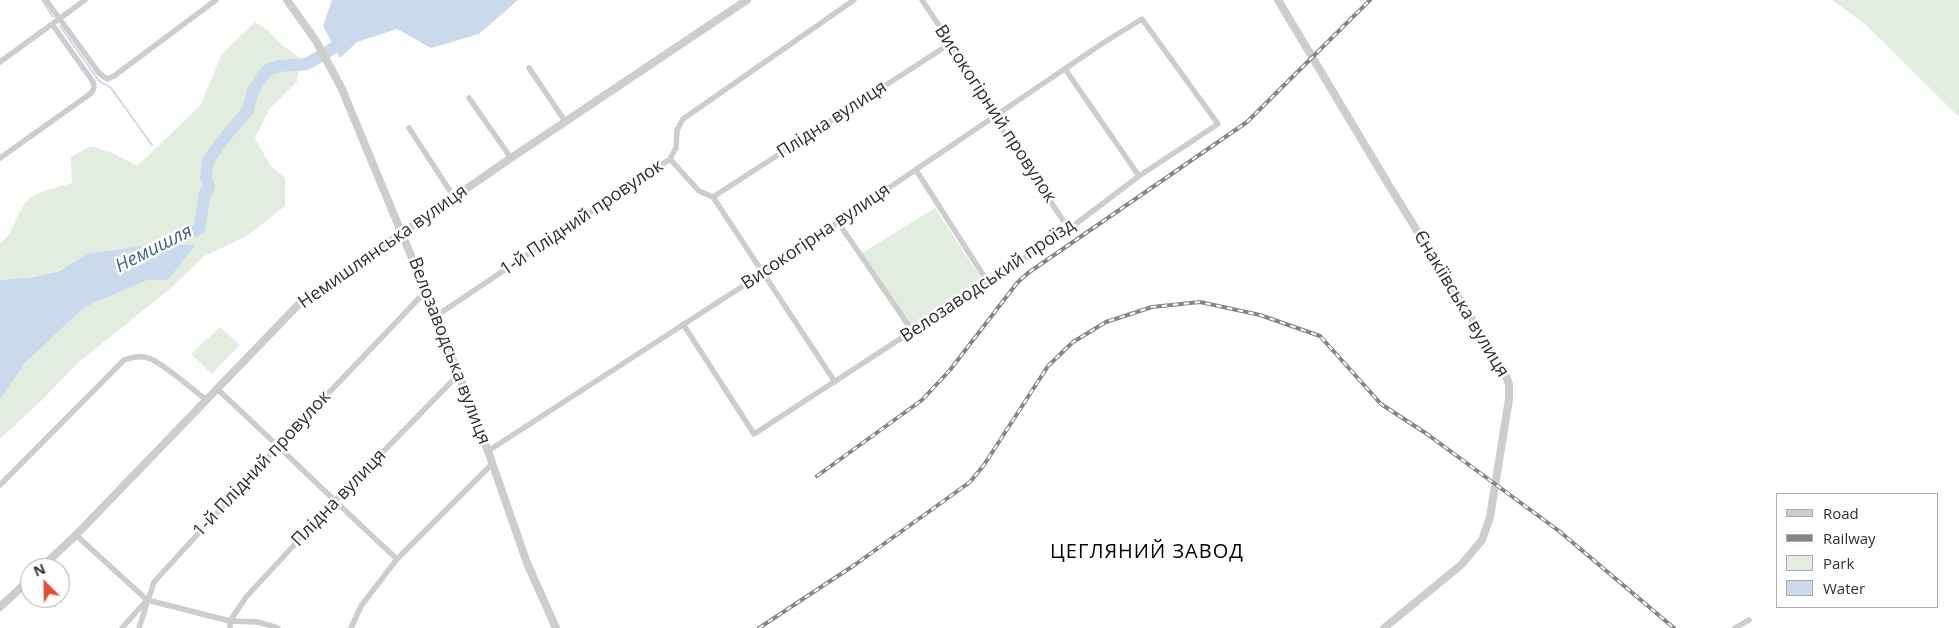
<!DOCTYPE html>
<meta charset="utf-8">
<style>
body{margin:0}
#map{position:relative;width:1959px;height:628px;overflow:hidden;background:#fff;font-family:"Open Sans",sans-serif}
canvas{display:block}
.legend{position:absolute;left:1776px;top:493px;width:162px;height:115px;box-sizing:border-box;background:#fff;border:1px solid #acacac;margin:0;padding:6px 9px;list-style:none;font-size:15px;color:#303030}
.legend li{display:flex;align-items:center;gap:10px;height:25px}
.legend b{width:25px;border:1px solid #acacac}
.north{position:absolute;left:20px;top:558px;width:50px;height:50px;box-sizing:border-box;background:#fff;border:1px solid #acacac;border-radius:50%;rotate:337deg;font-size:14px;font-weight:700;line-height:20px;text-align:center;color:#303030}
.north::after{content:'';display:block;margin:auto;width:18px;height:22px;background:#e24d37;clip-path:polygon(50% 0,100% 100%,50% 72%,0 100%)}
</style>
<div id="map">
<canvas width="1959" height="628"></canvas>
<ul class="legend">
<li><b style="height:6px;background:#cdcdcd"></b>Road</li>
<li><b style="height:6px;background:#858585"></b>Railway</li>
<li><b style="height:14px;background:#e3eddf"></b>Park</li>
<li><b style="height:14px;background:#cbd9ec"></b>Water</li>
</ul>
<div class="north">N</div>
</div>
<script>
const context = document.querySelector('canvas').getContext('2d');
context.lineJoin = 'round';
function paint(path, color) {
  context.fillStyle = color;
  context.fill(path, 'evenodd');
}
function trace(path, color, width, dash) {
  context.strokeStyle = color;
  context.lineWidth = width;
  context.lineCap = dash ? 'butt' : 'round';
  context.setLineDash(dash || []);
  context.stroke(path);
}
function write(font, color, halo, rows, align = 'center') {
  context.font = font + ' "Open Sans",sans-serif';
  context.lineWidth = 5;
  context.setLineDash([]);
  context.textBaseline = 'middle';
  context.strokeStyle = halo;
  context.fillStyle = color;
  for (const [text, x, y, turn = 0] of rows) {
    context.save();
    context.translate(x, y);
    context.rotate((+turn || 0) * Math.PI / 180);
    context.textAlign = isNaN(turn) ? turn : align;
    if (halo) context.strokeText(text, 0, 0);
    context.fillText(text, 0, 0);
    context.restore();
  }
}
paint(new Path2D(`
 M1832,0h127v117l-93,-92z
 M255,22l14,9 13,14 19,14 -4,23 -27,26 -15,30 15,27 15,13v28l-38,30 -44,21 -32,31 -93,75 -35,36 -43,40v-39l25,-37 54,-51 14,-9 55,-23h20l-95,-16c-23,12 -47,14 -73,16v-37c14,-10 15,-27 25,-40 10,-12 33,-16 47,-20l-1,-26 20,-11 22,7 24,13 63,-60 22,-52z
 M935,208l46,70v5l-65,43 -5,-1 -49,-72z
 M220,327l20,18 -28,29 -21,-20z`), '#e3eddf');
paint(new Path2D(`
 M332,0h186l-39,34 -48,14 -34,-19 -40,13 -17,16 -17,-32z
 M149,245h46l-27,35h-20l-55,23 -14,9 -54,51 -25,37v-120l33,-3 26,-6 29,-17z`), '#cbd9ec');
trace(new Path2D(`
 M42,0l11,17
 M60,26l39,55 12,7 41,57`), '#cbd9ec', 2);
trace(new Path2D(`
 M148,252l51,-23 6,-36 4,-6 -3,-9 2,-17 13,-19 27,-32 5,-19 8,-13 7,-8 11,-4 28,-2 28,-17 6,-6 11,-41`), '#cbd9ec', 12);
trace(new Path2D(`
 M46,0l53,73 8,6 7,-3 102,-76
 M922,0l76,114 2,12 9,14 60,89
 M0,62l85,-62
 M529,68l36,53
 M1065,69l74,107
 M469,98l42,60
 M409,128l45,69
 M0,158l90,-64c5,-5 5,-10 1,-15l-39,-55
 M670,159l29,32 14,6 122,185
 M916,170l71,111
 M713,197l238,-154
 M838,222l75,110
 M436,316l234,-157 6,-11 1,-18 6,-11 171,-119
 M216,388c61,56 120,115 181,171
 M488,451l275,-178 340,-230 39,-24 76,105 -79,52 -70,53 -315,205 -71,-110
 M0,485l124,-125c8,-3 18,-5 27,-1 15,7 40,29 54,40
 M76,535l71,65 83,21 28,1 20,6
 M122,628l23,-26
 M139,628l15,-46 125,-137 147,-154
 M230,628v-7l16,-24 89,-96 123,-126
 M351,628l10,-22 36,-47 95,-95
 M1735,628l14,-8`), '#cdcdcd', 5.5);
trace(new Path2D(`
 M287,0l29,41 25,46 95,229 52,135 39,112 29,65
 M1278,0l112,187 114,184 5,13v15l-19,118 -8,23 -21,25 -77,63
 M41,568l35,-33 223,-231 212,-146 236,-158
 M0,607l30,-28`), '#cdcdcd', 8);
const rail = new Path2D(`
 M817,476l105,-76 28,-30 67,-87 11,-10 219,-151 123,-122
 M759,628l97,-64 114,-82 14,-17 64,-99 25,-24 33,-20 46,-15 48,-5 60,13 60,21 61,68 46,30 132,97 115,97`);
trace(rail, '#858585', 4);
trace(rail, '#fff', 2, [5.5]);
write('18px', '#303030', '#fff', [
 ["Високогірний провулок",995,114,57],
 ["Плідна вулиця",832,120,-33],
 ["1-й Плідний провулок",582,218,-34],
 ["Високогірна вулиця",816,237,-34],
 ["Немишлянська вулиця",383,247,-35],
 ["Велозаводський проїзд",988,281,-34],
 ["Єнакіївська вулиця",1461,304,59],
 ["Велозаводська вулиця",449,351,69],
 ["1-й Плідний провулок",262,464,-47],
 ["Плідна вулиця",339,498,-46]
]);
write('italic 19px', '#3f6191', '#fff', [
 ["Немишля",154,249,-27]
]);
context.letterSpacing = '1px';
write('20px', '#000', '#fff', [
 ["ЦЕГЛЯНИЙ ЗАВОД",1147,552]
]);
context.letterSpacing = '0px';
</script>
